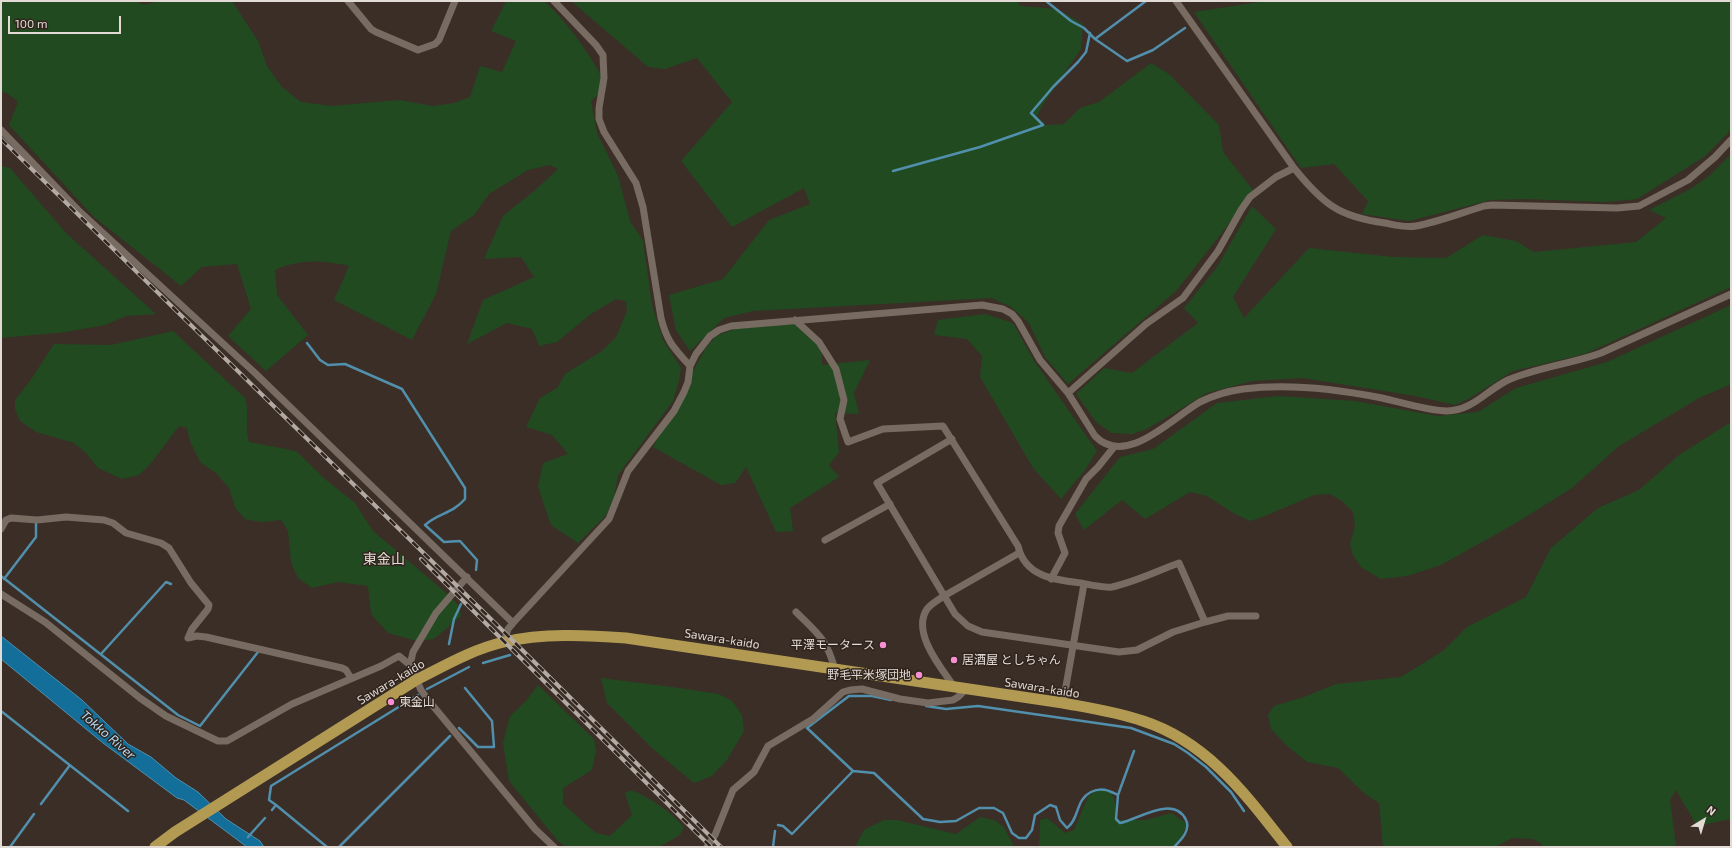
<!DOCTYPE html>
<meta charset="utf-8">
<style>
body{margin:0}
#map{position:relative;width:1732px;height:848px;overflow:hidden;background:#3a2e26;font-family:"Exo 2",sans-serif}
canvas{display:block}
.frame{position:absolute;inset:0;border:2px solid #e2dad5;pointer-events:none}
.north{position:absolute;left:1684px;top:800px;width:40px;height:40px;-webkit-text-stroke:3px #30241d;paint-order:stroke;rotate:38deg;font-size:11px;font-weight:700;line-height:16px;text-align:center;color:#e2dad5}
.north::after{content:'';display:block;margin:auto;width:14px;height:18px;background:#e2dad5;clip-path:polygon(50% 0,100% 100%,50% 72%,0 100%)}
.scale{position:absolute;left:8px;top:16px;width:113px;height:18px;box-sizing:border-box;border:2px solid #e2dad5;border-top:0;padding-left:5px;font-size:12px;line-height:14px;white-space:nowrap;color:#e2dad5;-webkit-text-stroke:3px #30241d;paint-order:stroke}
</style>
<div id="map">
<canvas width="1732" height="848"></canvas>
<div class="frame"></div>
<div class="north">N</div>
<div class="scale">100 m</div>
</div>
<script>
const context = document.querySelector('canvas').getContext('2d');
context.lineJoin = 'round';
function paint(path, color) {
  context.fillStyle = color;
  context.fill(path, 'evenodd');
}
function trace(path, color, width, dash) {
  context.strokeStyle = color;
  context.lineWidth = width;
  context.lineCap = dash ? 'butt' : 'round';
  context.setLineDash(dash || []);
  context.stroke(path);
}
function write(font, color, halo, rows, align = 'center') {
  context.font = font + ' "Exo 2","Noto Sans JP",sans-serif';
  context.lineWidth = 3;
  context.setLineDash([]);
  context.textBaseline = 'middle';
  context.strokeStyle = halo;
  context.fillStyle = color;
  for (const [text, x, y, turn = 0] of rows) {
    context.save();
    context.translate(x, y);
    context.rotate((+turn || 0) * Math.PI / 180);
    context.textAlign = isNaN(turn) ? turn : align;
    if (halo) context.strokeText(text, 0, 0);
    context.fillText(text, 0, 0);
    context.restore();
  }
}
paint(new Path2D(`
 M1,1h135l8,4 15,-4h73l26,40 9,25 15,21 19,15 30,4 68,-6 34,6 21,-3 16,-6 10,-31 22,6 14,-31 -25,-10 15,-30h38c28,26 44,51 63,85l-16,15 6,32 21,43 12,45 13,20 9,64 11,35 18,28 -2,13 -6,20 -55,74 -4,22 -8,18 -28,28 -27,-18 -13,-38 5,-24 25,-9 -16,-19 -26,-8 14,-29 17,-10 8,-14 37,-23 14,-14 11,-26 -1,-10 -10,-2 -25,15 -34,28 -18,4 -7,-17 -25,-6 -40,21 16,-44 51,-23 -13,-20 -37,2 19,-43 31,-25 24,-22 -8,-4 -22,5 -39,24 -15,21 -23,16 -15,63 -24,46 -78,-40 15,-34c-26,-6 -49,-7 -74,4l2,25 31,40 -42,36 -38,-35 23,-27 -14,-45 -35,3 -21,19 -87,-69 -85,-92 9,-23 -11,-9 -6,-1z
 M571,1h446l4,5 36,3 26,15 -2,25 -37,54 -7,13 9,9 18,-1 16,-16 19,-6 52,-39 18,11 50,51 4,27 30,38 -32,44 -45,57 -108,93 -23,-27 -16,-34 -18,-16 -19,-9 -239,13 -29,7 -34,33 -14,-21 -7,-35 54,-16 46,-59 41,-16 -6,-16 -72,39 -51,-66 51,-59 -35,-44 -32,11 -17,-2z
 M1266,1h465v129l-27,27 -67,42 -31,3 -82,-3 -33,1 -82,21 -47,-7 6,-13 -34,-37 -33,4 -107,-156z
 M1731,154v133l-146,67 -72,17 -43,27 -15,7 -40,-9 -112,-18 -51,3 -45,12 -60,36 -15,5 -20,-1 -16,-11 -20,-28 28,-26 28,5 66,-50 -14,-15 33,-41 35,-61 24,23 -43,68 11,21 65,-70 84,9 53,1 37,-23 33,6 18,11 102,-10 30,-24 -17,-8 43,-22 17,-12z
 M1,166l9,2 56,65 90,81 -30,2 -21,9 -39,7 -65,6z
 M1731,305v81l-2,-1 -30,13 -80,48 -47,42 -56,35 -75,42 -34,11 -26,3 -19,-11 -9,-12 -3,-12 5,-18 -2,-14 -11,-11 -12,-7 -16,1 -49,21 -15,5 -15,-7 -28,-18 -17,-4 -45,27 -23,-19 -38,30 -9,-16 45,-57 33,-8 64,-46 61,-7 77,5 83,15 40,-4 38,-24 91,-26z
 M985,314l28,9 21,38 63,90 -12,19 -24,29 -28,-31 -53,-91 2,-21 -15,-17 -33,-4 4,-15z
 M796,324l26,23v18l48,-5 -16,33 5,21 -24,-1 4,39 -10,13 10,12 -49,31 3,23 -17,1 -30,-65 -11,16 -14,2 -68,-38 52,-98 11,-13 28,-11z
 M173,331l72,67c5,14 -1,29 4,44l47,9 29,28 30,24 18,28 71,60 15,15 2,10 -27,23 -17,2 -29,-8 -17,-19 -3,-28 -30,-4 -26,6 -14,-10 -7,-16 -3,-31 -7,-11 -20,2 -16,-3 -9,-10 -7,-21 -13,-15 -16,-11 -10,-21 -3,-13 -8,-2 -27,36 -13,13 -17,4 -24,-11 -13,-16 -11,-9 -38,-11 -16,-11 -5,-12v-9l15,-19 24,-37 57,1z
 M1731,422v397l-34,7 -21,-36 -6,10 6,46 -3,1h-130l-1,-3 -9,-5 -21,-1 -17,9h-113l1,-1 -4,-43 -14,-9 -27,-26 -31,-6 -20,-16 -16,-17 -3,-14 6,-9 30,-9 32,-13 65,-7 42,-26 24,-24 59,-30 25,-49 47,-40 41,-18 40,-35z
 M601,678l71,9 47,7 13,7 10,14 2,16 -17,29 -15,16 -18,7 -40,-33 -47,-47z
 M538,685l56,54 2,12 -4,19 -29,18v16l33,29 14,3 22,-21 -7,-22 6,-3c21,9 38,20 53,37l-4,8 -21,12h-93l-8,-6 -49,-60 -6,-38 7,-27 15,-14z
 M1100,788l11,4 4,10 1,18h30l25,-7 15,10c-1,11 -6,17 -14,24h-133l1,-27 7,-2 18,15 9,-3 14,-33z
 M980,817l14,3 10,7 10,20h-159l9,-17 20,-10h13l59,14z`), '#224a21');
const water = new Path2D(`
 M1,636l81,64 46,44 23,13 25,21 22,14 28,27 34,22 4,6h-17l-63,-47 -7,-2 -74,-55 -102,-84z`);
paint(water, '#136f9a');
trace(water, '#518fac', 1);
trace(new Path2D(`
 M1046,1l25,20 13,7 11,11 32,22 26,-11 32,-22
 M1095,39l51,-38
 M893,171l87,-24 63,-22 -12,-12 22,-26 25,-25 8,-10 4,-19
 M307,343l13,17 8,5 17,-1 57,25 63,99v11c-13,15 -27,14 -40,26l19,17 16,-1 17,19 -1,10
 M1,576l177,139 22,11 58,-74
 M4,579l32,-42v-14
 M449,644l5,-25 7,-15
 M101,654l65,-72 5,2
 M483,663l27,-8
 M427,689l42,-22
 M926,706l20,3 32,-3 153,22 43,16 14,9 18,14 25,25 13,19
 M1,711l127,100
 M459,728l19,19h16l-2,-26 -27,-33
 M853,771l21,2 49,46 17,3 16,-1 23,-13h15l9,5 9,20 7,5h7l6,-8 3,-15 15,-10 6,2 4,13 7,8c13,-10 8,-28 24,-36 10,-5 17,-2 27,3l-2,24 4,4c17,-3 54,-29 66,-3 5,10 -5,20 -12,27
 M1118,795l16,-44
 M41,804l29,-39
 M276,805l51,42
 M272,810l4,-5 -7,-5 2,-14 147,-91
 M778,825l5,1 9,8 61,-63 -46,-43 42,-32h23l19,4
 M248,837l17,-19
 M10,847l24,-33
 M339,847l111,-111
 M773,847l2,-16`), '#518fac', 2.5);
trace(new Path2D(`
 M348,1l23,28 5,3 42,18 17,-6 4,-4 16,-39
 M554,1l42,44 7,10 1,23 -5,30v11l5,13 32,51 7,24 18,111c6,24 13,30 29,48
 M1176,1l118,167c29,36 45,49 91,55 10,2 21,5 31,3 22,-4 45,-13 68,-20l8,-1 125,3 22,-2 49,-26 27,-23 16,-17
 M1,130l77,80 177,163 258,250
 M795,320l24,22 17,27 8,31 -4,19 8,23 35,-13 60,-3 75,120c7,31 37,34 63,37 10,2 22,5 31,4 23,-5 45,-16 67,-24l26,59
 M1068,393l78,-69 37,-26 35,-47 23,-41 9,-13 26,-20 18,-9
 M952,439l-75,44 78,131 13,12 14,6 137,20 18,-2 36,-18 32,-10 23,-6h28
 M1,529l5,-9 5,-2 26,2 29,-3 38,3 9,3 13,10 35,10 8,5 22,35 18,22 -1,4 -16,20 -4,9 9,-2 9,1 136,31 4,2 5,8
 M825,540l65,-36
 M1051,579l14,-26 -7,-20 1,-7 27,-47 12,-12 16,-20
 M1,594l44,28 95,76 26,18 52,25h9l65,-37 89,-38 18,-10 11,9 11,25 8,11 106,128 19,18
 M796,612c22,22 31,27 39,58
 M504,642l4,-13 5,-6 96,-104 19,-48 46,-60 10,-19 4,-10 2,-16 6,-12 14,-18 9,-6 12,-4 251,-21 21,4 9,5 6,7 22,39 28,33 27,43c31,32 77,-18 105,-34 14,-7 28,-11 43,-13 46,-6 94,0 139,9 18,4 47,13 65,13 25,0 40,-21 61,-31 30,-13 63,-16 93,-27l130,-59
 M410,665l3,-13 23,-39 31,-36
 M955,688c-13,-19 -44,-55 -28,-79 5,-6 11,-9 17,-13l75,-43
 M1063,703l21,-119
 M707,847l8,-12 18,-45 21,-18 14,-26 45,-27 30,-27 7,-2 12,-1 38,10 28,4 25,-3 5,-3 7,-7`), '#786b62', 7);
trace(new Path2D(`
 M155,847l20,-15 241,-152c28,-14 57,-31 88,-38 38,-9 83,-7 122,-4l437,65c27,5 54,9 80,18 65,21 104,75 144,126`), '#b29a53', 11);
const rail = new Path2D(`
 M1,139l496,486 224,222
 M421,559l290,288`);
trace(rail, '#b3aaa4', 4);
trace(rail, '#30241d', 2.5, [8]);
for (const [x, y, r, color] of [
 [883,645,4,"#f690d0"],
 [954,660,4,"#f690d0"],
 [919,675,4,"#f690d0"],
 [391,702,4,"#f690d0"]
]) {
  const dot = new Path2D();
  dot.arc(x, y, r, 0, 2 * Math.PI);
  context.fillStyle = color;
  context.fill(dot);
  trace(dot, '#30241d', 1.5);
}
write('12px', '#e2dad5', '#30241d', [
 ["Sawara-kaido",722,639,9],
 ["Sawara-kaido",391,682,-31],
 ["Sawara-kaido",1042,688,9]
]);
write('12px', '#e2dad5', '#30241d', [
 ["平澤モータース",875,645],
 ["居酒屋 としちゃん",962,660,"left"],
 ["野毛平米塚団地",911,675],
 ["東金山",399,702,"left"]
], 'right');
write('italic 13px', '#b3daf3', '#30241d', [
 ["Tokko River",108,735,41]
]);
write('14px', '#e2dad5', '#30241d', [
 ["東金山",384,559]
]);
</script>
